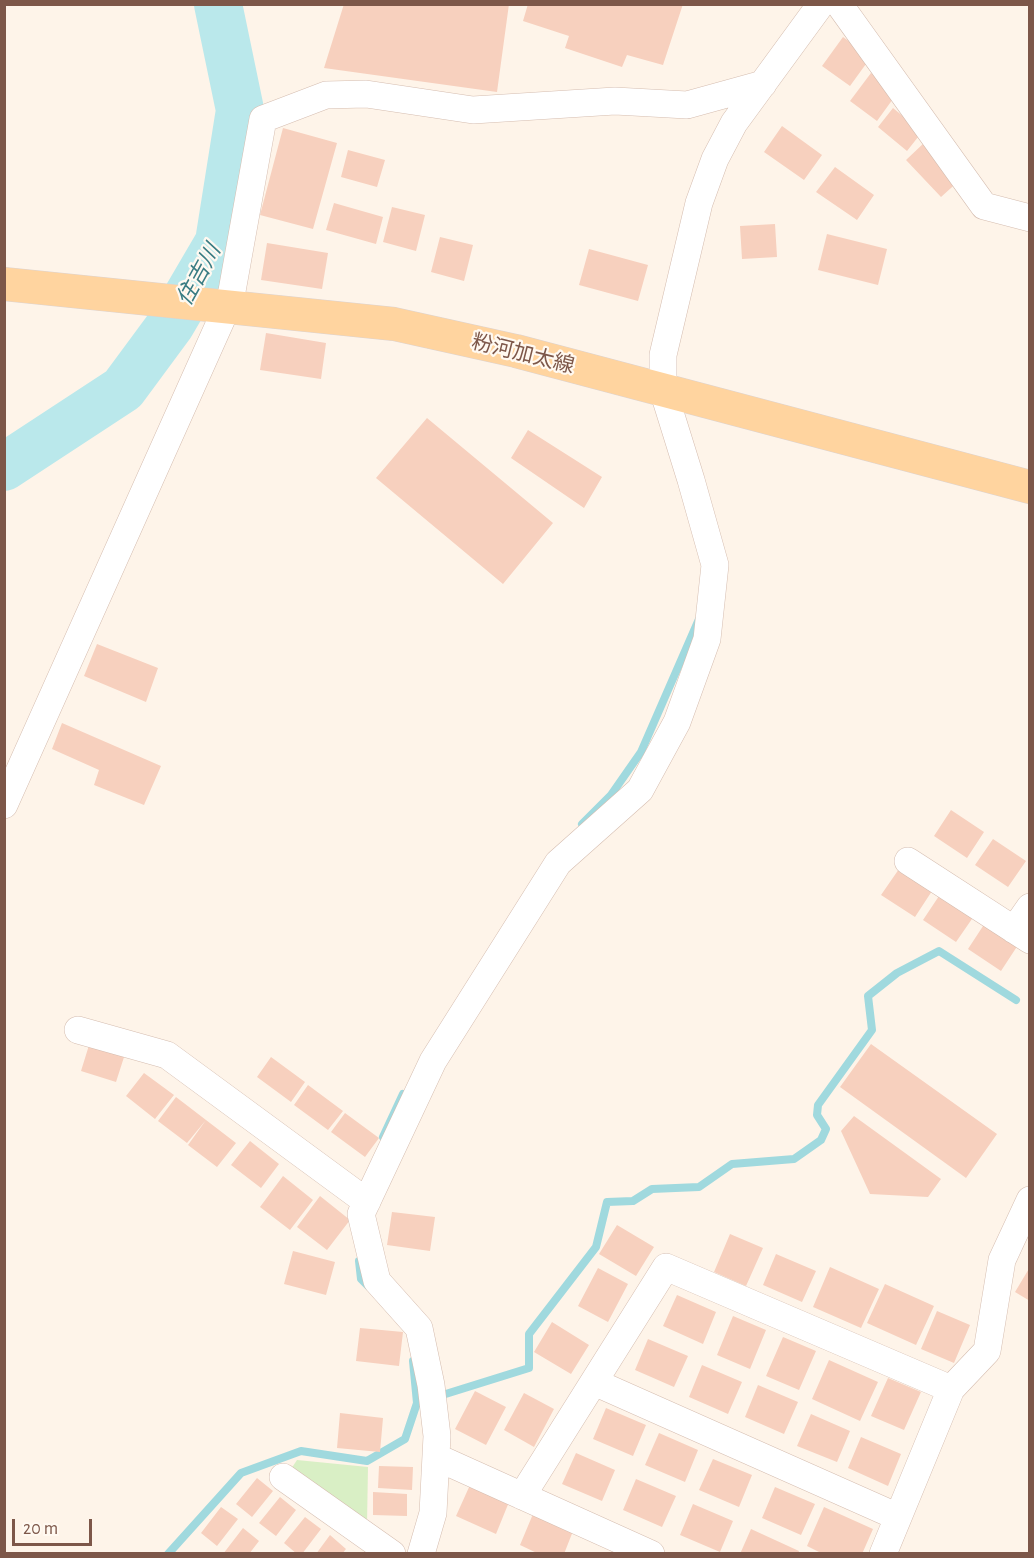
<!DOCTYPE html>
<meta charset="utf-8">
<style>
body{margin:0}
#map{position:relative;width:1034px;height:1558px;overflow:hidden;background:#fef4e9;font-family:"Alegreya Sans",sans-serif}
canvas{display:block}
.frame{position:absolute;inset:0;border:6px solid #7d5749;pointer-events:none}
.scale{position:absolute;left:12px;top:1519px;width:80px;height:27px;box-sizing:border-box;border:3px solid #7d5749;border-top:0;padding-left:8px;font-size:18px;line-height:21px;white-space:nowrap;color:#7d5749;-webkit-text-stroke:4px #fff9f1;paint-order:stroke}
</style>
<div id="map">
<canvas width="1034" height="1558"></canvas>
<div class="frame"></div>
<div class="scale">20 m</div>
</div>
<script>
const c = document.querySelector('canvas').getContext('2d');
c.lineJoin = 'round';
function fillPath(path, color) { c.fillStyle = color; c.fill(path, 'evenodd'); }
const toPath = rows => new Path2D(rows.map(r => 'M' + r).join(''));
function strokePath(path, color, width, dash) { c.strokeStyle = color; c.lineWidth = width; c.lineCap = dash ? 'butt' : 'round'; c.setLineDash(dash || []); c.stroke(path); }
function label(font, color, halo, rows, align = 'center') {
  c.font = font + ' "Alegreya Sans","Noto Sans JP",sans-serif'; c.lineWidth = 4.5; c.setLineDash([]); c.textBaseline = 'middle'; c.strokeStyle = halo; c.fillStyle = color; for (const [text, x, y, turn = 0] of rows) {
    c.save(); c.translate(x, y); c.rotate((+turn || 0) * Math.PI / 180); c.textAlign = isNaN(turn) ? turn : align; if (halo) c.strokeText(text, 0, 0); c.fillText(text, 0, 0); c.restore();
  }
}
const green = toPath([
 [297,1460,368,1467,367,1524,291,1469]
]);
const stream = toPath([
 [582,824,611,795,641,752,699,619],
 [383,1137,403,1094],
 [359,1261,361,1279,369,1287],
 [436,1397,529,1368,529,1334,596,1247,607,1202,633,1201,652,1189,699,1187,732,1164,794,1159,821,1140,826,1129,817,1115,818,1105,872,1030,868,996,897,973,939,951,1016,1000],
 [168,1554,241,1473,301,1451,367,1461,405,1439,417,1403,413,1361]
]);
const river = toPath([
 [4,467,123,389,171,324,219,242,240,110,218,4]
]);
const building = toPath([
 [344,4,509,4,497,92,324,68],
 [528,4,683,4,663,65,627,55,622,67,565,48,569,36,523,21],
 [843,37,871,57,850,86,822,66],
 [871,73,898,92,877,121,850,101],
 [893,108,922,132,907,151,878,127],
 [782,126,822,155,804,180,764,152],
 [283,128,337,143,313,229,260,215],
 [925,142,961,179,941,197,906,160],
 [348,150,385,160,377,187,341,177],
 [835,167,874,195,857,220,816,192],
 [334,203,383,217,376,244,326,230],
 [392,207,425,215,416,251,383,242],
 [775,224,777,257,742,259,740,226],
 [827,234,887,249,878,285,818,270],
 [440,237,473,245,464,281,431,272],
 [267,243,328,253,322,289,261,280],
 [589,249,648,265,638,301,579,285],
 [266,333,326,343,321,379,260,370],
 [427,418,553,523,503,584,376,478],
 [528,430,602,477,584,508,511,458],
 [97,644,158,668,146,702,84,676],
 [62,723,161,766,144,805,94,785,99,770,52,749],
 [951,810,984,832,967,858,934,836],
 [993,839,1026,861,1008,887,975,865],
 [899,869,932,891,915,917,881,895],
 [941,893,974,916,956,942,923,920],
 [985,923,1018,945,1001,971,968,949],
 [90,1042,125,1054,116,1082,81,1071],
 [871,1044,997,1134,966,1178,840,1087],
 [271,1057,305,1082,291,1102,257,1077],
 [144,1073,174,1095,155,1119,126,1096],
 [308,1085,343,1111,328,1130,294,1105],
 [176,1097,206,1120,187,1143,158,1121],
 [345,1113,379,1138,365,1157,331,1132],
 [854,1116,941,1179,928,1197,870,1194,841,1131],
 [206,1120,236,1143,217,1167,188,1145],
 [250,1141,279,1164,261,1188,231,1165],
 [283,1176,313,1200,290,1230,260,1207],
 [320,1196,350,1220,327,1250,297,1227],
 [392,1212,435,1217,430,1251,387,1245],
 [617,1225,654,1247,636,1276,599,1254],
 [730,1234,763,1248,746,1286,714,1272],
 [293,1251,335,1262,326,1295,284,1284],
 [776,1254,816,1271,802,1302,763,1285],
 [830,1267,879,1289,861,1328,813,1307],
 [1030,1267,1030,1301,1015,1292],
 [598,1268,628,1284,608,1322,578,1306],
 [885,1284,934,1306,916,1345,867,1323],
 [677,1295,716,1312,703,1344,663,1326],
 [937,1311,970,1325,954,1363,921,1349],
 [733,1316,766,1330,750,1369,717,1355],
 [552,1322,589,1345,571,1374,534,1352],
 [360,1328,403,1332,399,1366,356,1361],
 [783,1337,816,1351,799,1390,766,1376],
 [648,1339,688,1356,674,1387,635,1370],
 [829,1360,878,1382,860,1421,812,1399],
 [702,1365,742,1382,728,1414,689,1397],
 [888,1378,921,1392,904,1430,871,1416],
 [758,1385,798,1402,784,1434,745,1417],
 [475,1391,506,1407,486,1445,455,1429],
 [524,1393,554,1409,534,1447,504,1430],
 [606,1408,646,1425,633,1456,593,1439],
 [340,1413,383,1418,380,1452,337,1448],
 [811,1414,850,1431,837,1462,797,1446],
 [659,1433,698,1450,685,1482,645,1465],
 [861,1437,901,1454,888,1486,848,1468],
 [576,1453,615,1470,602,1501,562,1484],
 [713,1459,752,1475,739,1507,699,1490],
 [379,1466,413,1467,412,1490,378,1488],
 [257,1478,273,1491,252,1517,236,1504],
 [636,1479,676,1496,662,1527,623,1510],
 [470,1485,509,1502,496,1534,456,1516],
 [775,1487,815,1504,801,1535,762,1518],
 [373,1492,407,1494,407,1516,373,1515],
 [280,1497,296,1510,276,1536,259,1523],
 [693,1504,733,1521,720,1552,680,1535],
 [221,1507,238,1519,217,1546,201,1533],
 [824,1507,873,1529,862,1554,823,1554,807,1546],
 [533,1514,573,1531,564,1554,539,1554,520,1545],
 [305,1517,321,1529,302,1554,297,1554,284,1543],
 [243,1528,259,1541,249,1554,223,1554],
 [751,1529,799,1551,798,1554,740,1554],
 [330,1535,346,1549,342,1554,316,1554]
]);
const minor = toPath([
 [839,4,984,206,1030,218],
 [4,805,227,307,232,291,263,119,326,95,366,94,473,110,615,101,687,105,763,84],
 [908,861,1030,940],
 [1014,930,1030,907],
 [78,1030,167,1055,367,1202],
 [594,1382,898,1517],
 [436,1457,651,1554],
 [283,1477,392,1554],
 [522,1496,666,1267,951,1389],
 [421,1554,433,1513,437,1436,431,1385,419,1328,377,1281,361,1214,433,1061,558,863,640,790,677,722,707,639,715,565,691,480,663,390,663,355,699,203,715,159,734,123,821,4],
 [883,1554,951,1389,987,1351,1002,1260,1030,1200]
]);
const major = toPath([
 [4,284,394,324,516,351,1030,487]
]);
const streetNames = [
 ["粉河加太線",523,354,14]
];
const waterNames = [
 ["住吉川",199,275,-61]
];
fillPath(green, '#d9efc5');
strokePath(stream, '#a0d9de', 8);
strokePath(river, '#bae8eb', 48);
fillPath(building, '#f7d0be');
strokePath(minor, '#d5bdb0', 28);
strokePath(major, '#ddd3d0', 34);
strokePath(minor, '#fff', 27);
strokePath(major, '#ffd49f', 33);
label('21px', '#7d5749', '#fff9f1', streetNames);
label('italic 22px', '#3a7c83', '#fff9f1', waterNames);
</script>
